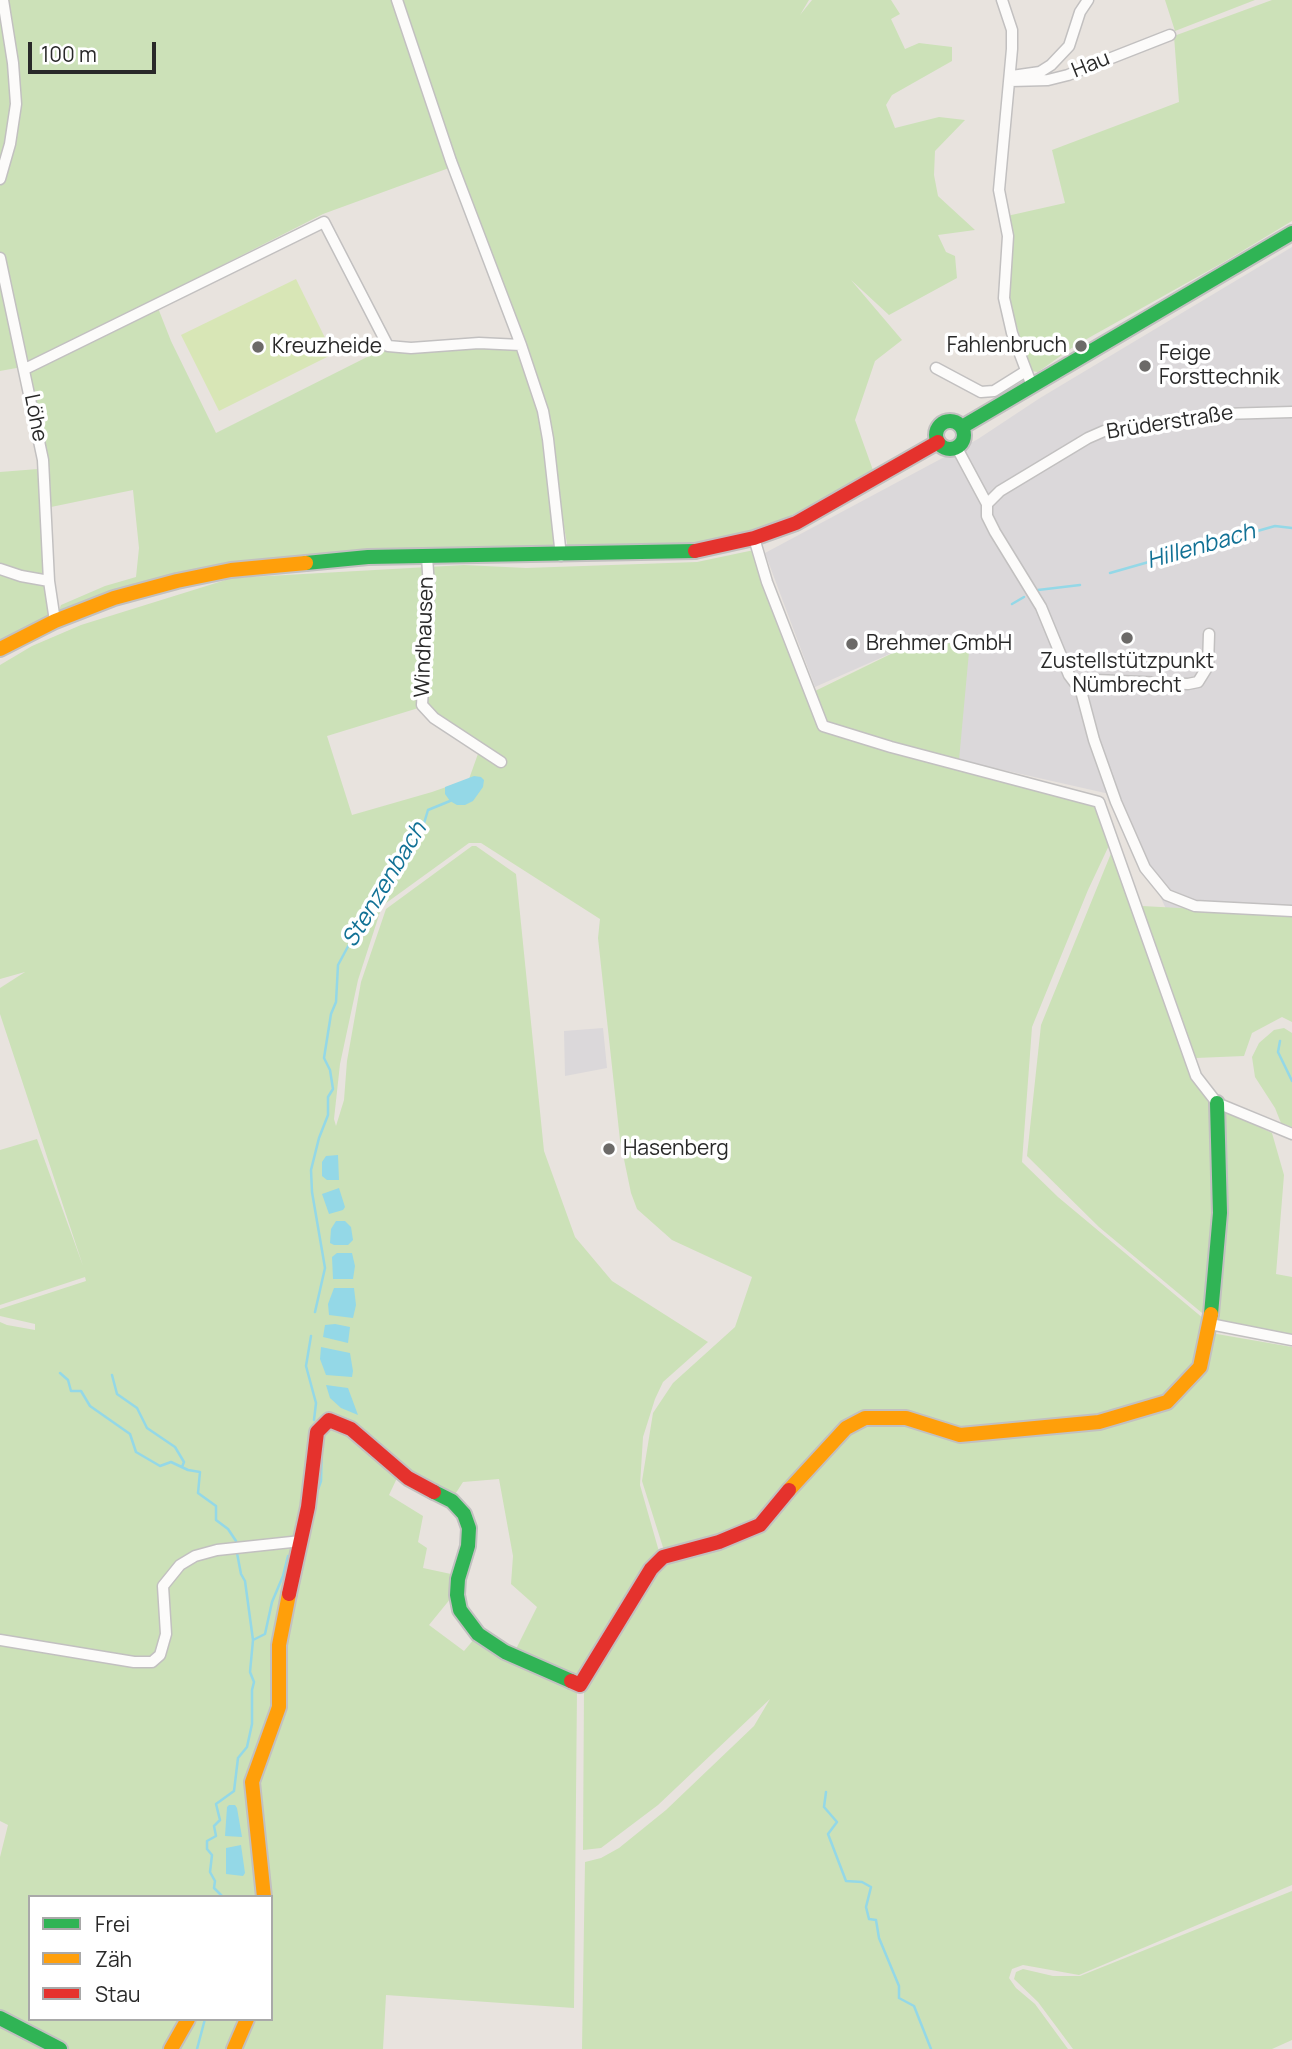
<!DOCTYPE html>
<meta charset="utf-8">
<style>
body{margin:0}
#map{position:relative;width:1292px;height:2049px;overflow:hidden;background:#e8e3de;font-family:Manrope,sans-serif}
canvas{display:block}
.legend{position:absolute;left:28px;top:1895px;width:245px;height:126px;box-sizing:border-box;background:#fff;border:2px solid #a9a9a9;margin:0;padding:9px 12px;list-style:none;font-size:21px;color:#292929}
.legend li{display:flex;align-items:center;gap:14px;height:35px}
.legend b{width:35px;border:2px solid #a9a9a9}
.scale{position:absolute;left:28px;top:42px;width:128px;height:32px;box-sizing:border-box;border:4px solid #292929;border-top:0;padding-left:9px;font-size:21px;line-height:24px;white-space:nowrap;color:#292929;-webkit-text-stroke:5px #fff;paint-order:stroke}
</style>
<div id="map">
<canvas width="1292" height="2049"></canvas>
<ul class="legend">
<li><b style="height:9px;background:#30b455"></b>Frei</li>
<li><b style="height:9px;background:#ff9f0a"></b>Zäh</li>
<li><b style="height:9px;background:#e5322d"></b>Stau</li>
</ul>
<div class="scale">100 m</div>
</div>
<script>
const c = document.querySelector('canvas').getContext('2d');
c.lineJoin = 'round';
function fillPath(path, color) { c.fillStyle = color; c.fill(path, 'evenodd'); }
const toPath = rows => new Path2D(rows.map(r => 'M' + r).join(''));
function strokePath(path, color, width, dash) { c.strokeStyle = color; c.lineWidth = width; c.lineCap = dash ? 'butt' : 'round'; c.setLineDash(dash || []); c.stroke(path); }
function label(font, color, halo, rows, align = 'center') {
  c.font = font + ' Manrope,sans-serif'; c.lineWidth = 7; c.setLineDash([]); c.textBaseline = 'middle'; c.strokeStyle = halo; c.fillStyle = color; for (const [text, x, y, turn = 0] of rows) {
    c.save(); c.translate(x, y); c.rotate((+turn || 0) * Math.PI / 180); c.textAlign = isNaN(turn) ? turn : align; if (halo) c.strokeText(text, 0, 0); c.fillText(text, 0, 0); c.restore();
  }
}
const industrial = toPath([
 [1292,247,1292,914,1166,909,1114,795,959,760,903,648,815,687,765,553,978,439,1040,398],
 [603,1028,607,1068,565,1076,564,1031]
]);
const green = toPath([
 [8,0,394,0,449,168,323,214,22,367,0,371,0,180,14,142,21,103,18,58],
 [398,0,809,0,800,15,812,0,891,0,900,14,891,19,905,49,919,43,952,47,952,61,892,95,886,105,895,128,939,117,965,120,935,151,934,175,938,196,975,230,938,235,946,252,955,256,957,278,889,315,851,280,902,340,875,361,855,420,874,473,780,521,746,534,685,546,568,549,543,411],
 [1165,0,1255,0,1175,31],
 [1272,0,1292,0,1292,221,1224,262,1076,345,1038,372,1031,371,1008,299,1013,236,1007,216,1065,203,1052,150,1179,102,1174,36],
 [0,10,11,68,12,104,10,130,0,167],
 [158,308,171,341,216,433,383,349,414,353,482,348,518,350,540,414,556,551,230,566,56,618,61,605,105,586,136,577,139,548,133,490,51,507,39,411,27,373],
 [38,469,44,576,0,564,0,472],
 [754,550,813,692,903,648,970,641,959,760,1099,802,1112,839,1088,890,1032,1027,1022,1162,1058,1197,1210,1324,1211,1333,1292,1347,1292,1885,1079,1975,1023,1965,1012,1969,1009,1978,1016,1988,1035,2004,1068,2049,582,2049,585,1862,601,1858,619,1848,666,1810,754,1726,770,1699,658,1805,601,1848,583,1850,584,1689,653,1574,667,1560,642,1481,653,1413,673,1383,735,1327,752,1277,672,1240,637,1209,631,1193,620,1140,598,938,600,919,481,843,469,843,382,906,358,980,340,1064,334,1119,336,1126,344,1100,347,1061,361,982,386,909,472,846,476,846,516,874,544,1151,575,1237,612,1281,708,1342,663,1382,655,1399,643,1437,640,1485,660,1555,578,1682,514,1653,537,1607,511,1584,513,1556,499,1479,463,1482,452,1499,398,1476,389,1495,423,1516,418,1542,427,1548,423,1568,451,1574,449,1582,451,1598,429,1625,464,1651,475,1638,494,1653,577,1690,574,2008,386,1995,383,2049,0,2049,0,1857,8,1825,0,1821,0,1643,106,1658,82,1648,0,1637,0,1322,7,1325,35,1330,35,1324,0,1316,0,1309,86,1281,85,1277,0,1305,0,1150,37,1139,83,1266,0,1014,0,988,25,972,0,979,0,665,32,646,81,625,232,578,464,565,526,568,697,562],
 [425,706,479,751,469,779,432,792,352,815,327,736],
 [30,1897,271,1897,271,2019,30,2019],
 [0,573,44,585,50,618,0,646],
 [1112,851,1195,1079,1215,1105,1217,1214,1208,1318,1099,1227,1027,1156,1041,1025],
 [1142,906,1292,914,1292,1022,1282,1017,1252,1033,1244,1056,1196,1058],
 [1284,1028,1292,1033,1292,1127,1281,1123,1275,1108,1255,1077,1252,1057,1259,1043,1274,1030],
 [1221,1109,1272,1133,1284,1175,1276,1274,1292,1277,1292,1338,1214,1321],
 [1292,1891,1292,2040,1272,2049,1073,2049,1038,2002,1014,1979,1016,1972,1023,1969,1053,1976,1080,1976]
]);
const pitch = toPath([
 [296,279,333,354,219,411,181,335]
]);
const water = toPath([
 [474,776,481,777,484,780,483,787,473,801,465,805,457,805,450,801,445,794,445,787],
 [338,1155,339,1180,327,1180,322,1176,322,1162,326,1156],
 [339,1188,345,1207,343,1210,329,1214,322,1194],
 [336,1221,345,1221,351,1227,353,1240,348,1245,334,1245,330,1243,331,1229],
 [337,1253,352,1253,355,1266,353,1279,333,1279,332,1257],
 [334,1288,354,1288,356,1305,353,1318,329,1315,328,1304],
 [335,1324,350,1327,348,1343,323,1337,325,1325],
 [321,1347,350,1353,353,1371,352,1377,326,1375,320,1359],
 [326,1385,348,1388,358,1415,341,1408,330,1398],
 [229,1805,235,1805,237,1808,242,1837,225,1836,227,1807],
 [241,1845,245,1873,243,1876,226,1874,226,1848]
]);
const stream = toPath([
 [1110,573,1275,526,1292,528],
 [1038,590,1080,585],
 [1012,604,1024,597],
 [1280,1041,1278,1052,1292,1081],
 [315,1312,325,1268,312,1192,311,1170,319,1138,328,1115,328,1097,333,1089,330,1070,324,1058,331,1014,336,1002,338,965,387,874,400,867,416,835,422,830,428,810,450,801],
 [311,1336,306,1366,316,1403,314,1420],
 [60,1373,68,1380,71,1391,81,1391,90,1406,130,1434,136,1452,160,1466,171,1462,188,1470,200,1472,198,1493,216,1506,216,1520,228,1529,236,1541],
 [112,1375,117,1394,137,1408,147,1428,175,1447,184,1462,182,1467],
 [316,1495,321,1481,322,1444],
 [237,1553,241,1574,245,1581,253,1640],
 [826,1792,824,1807,837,1822,828,1834,846,1881,862,1882,871,1887,866,1907,869,1919,876,1920,879,1938,899,1986,899,1998,914,2006,931,2049],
 [223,1897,214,1888,215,1881,210,1872,212,1855,207,1849,207,1841,216,1836,214,1826,220,1820,216,1804,234,1791,238,1758,247,1747,252,1724,252,1690,254,1682,250,1672,253,1640,265,1634,272,1602,283,1576,288,1556],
 [197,2049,205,2019]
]);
const street = toPath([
 [397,0,451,161,521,345],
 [1002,0,1012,30,1012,49,999,190,1008,236,1004,298,1012,333,1032,386],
 [1012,76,1040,72,1051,65,1069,46,1080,12,1088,0],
 [1010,81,1048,80,1068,75,1170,35],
 [0,179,10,144,16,104,13,63,3,0],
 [0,258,43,460,49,581,55,621],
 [936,368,981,392,994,391,1026,371],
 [25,369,324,222,388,346,411,348,479,343,521,345,543,411,548,439,561,556],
 [957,448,987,504],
 [754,538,767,582,823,726,891,747,1099,802,1196,1076,1217,1103,1292,1134],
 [427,556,429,588,422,705,434,718,501,762],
 [0,569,21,576,49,581],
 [1209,634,1208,666,1198,682,1188,684,1096,680,1081,691,1069,675,1041,607,995,532,987,516,987,504,1000,491,1088,438,1104,431,1222,414,1292,412],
 [1081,691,1094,740,1116,802,1145,868,1167,895,1195,906,1292,911],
 [1210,1324,1292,1340],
 [0,1640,134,1662,152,1662,160,1655,166,1634,163,1586,180,1565,195,1556,217,1550,301,1541]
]);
const fast = toPath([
 '936 435a14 14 0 1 1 28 0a14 14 0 1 1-28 0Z',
 [962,427,1292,233],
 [306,563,368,557,695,551],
 [1211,1314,1220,1213,1217,1103],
 [434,1492,452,1501,464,1514,469,1528,468,1546,458,1579,457,1595,460,1610,478,1634,505,1652,571,1681],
 [0,2018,60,2049]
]);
const slow = toPath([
 [0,649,55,621,114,598,177,581,231,570,306,563],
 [789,1490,846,1428,865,1418,906,1418,960,1435,1099,1422,1167,1402,1200,1367,1211,1314],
 [264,1897,252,1782,279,1707,279,1645,289,1594],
 [171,2049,188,2019],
 [234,2049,247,2019]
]);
const jam = toPath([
 [695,551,754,538,796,523,938,442],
 [289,1594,308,1507,317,1432,329,1420,351,1429,408,1478,434,1492],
 [571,1681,580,1685,651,1569,663,1557,719,1542,760,1525,789,1490]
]);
const markers = [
 [1081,346,7,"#6c6a68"],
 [258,347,7,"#6c6a68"],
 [1145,366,7,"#6c6a68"],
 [1127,638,7,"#6c6a68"],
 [852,644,7,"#6c6a68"],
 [609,1149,7,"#6c6a68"]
];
const streetNames = [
 ["Hau",1091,65,-22],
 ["Löhe",35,418,79],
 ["Brüderstraße",1170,423,-9],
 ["Windhausen",425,637,-88]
];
const poiNames = [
 ["Fahlenbruch",1067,346,"right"],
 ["Kreuzheide",272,347],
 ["Feige",1159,354],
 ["Forsttechnik",1159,378],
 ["Brehmer GmbH",866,644],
 ["Zustellstützpunkt",1127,662,"center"],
 ["Nümbrecht",1127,686,"center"],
 ["Hasenberg",623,1149]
];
const waterNames = [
 ["Hillenbach",1201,547,-16],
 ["Stenzenbach",385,885,-59]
];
fillPath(industrial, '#dbd8da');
fillPath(green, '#cce1b8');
fillPath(pitch, '#d8e6b6');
fillPath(water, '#94d8e7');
strokePath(stream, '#94d8e7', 2.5);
strokePath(street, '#c2c0c0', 13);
strokePath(fast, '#c2c0c0', 18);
strokePath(slow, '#c2c0c0', 18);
strokePath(jam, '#c2c0c0', 18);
strokePath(street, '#fcfbfa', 10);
strokePath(fast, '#30b455', 14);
strokePath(slow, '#ff9f0a', 14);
strokePath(jam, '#e5322d', 14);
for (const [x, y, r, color] of markers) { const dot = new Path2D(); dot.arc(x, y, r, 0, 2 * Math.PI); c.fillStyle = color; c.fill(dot); strokePath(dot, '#fff', 2.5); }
label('21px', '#292929', '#fff', streetNames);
label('21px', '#292929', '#fff', poiNames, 'left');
label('italic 23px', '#117195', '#fff', waterNames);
</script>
